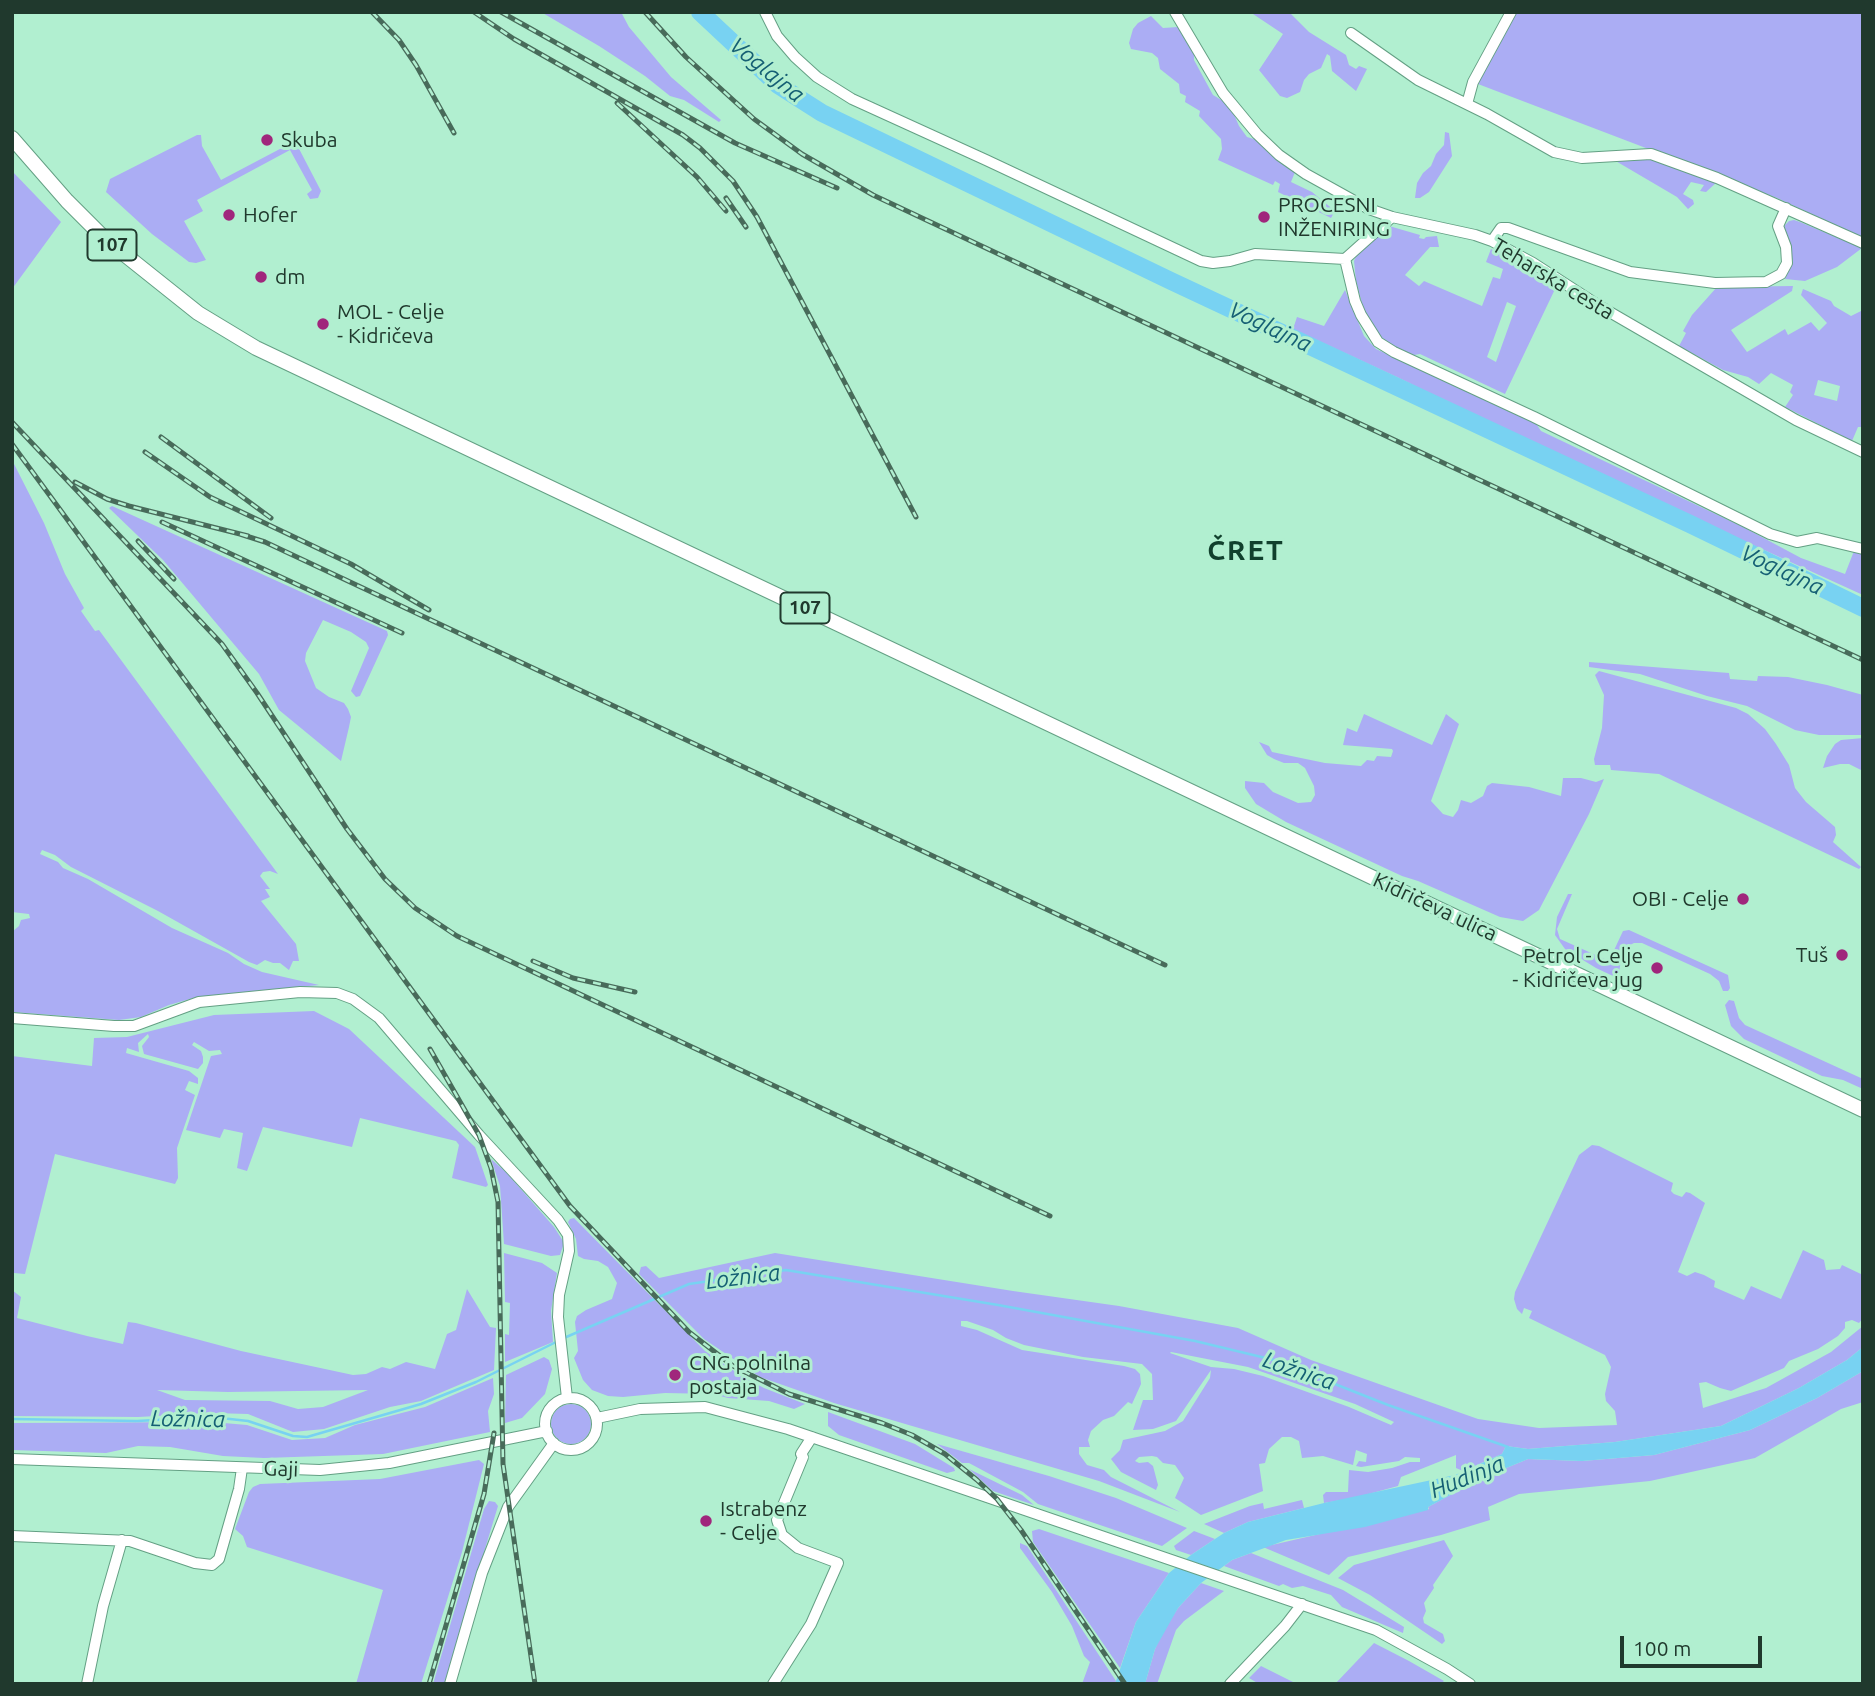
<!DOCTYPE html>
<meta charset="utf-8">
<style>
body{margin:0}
#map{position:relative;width:1875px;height:1696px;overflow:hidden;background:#b1efd0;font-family:Ubuntu,sans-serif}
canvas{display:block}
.frame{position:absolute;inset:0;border:14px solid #20392d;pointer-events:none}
.scale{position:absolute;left:1620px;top:1636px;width:142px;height:32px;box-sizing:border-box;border:4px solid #20392d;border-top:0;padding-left:9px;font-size:21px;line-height:24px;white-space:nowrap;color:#20392d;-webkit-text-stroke:5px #b1efd0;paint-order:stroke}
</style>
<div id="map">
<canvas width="1875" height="1696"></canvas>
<div class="frame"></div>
<div class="scale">100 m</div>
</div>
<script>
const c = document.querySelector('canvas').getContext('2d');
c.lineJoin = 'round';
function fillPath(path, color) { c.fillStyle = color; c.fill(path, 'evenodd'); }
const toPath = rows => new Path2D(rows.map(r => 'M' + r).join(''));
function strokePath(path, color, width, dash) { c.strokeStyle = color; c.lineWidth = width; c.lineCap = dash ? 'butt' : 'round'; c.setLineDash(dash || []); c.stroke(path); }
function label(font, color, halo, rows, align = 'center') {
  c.font = font + ' Ubuntu,sans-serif'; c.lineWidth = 6; c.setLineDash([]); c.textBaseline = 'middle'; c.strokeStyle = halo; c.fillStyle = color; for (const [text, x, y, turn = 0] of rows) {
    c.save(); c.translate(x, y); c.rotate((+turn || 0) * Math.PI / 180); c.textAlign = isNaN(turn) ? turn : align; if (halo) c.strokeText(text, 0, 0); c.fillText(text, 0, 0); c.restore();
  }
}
const green = toPath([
 [541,12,621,12,629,27,671,77,721,120,719,122,684,100,670,96,645,76,599,46],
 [1250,12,1289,12,1309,32,1346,55,1349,65,1356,69,1359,66,1367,69,1356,91,1332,71,1330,56,1327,54,1321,68,1309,74,1304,80,1300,92,1287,98,1280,96,1259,70,1283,34],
 [1516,12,1863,12,1863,238,1777,198,1478,84],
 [1151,16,1163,28,1178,27,1194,54,1194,60,1213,95,1223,101,1233,112,1239,126,1247,137,1257,140,1295,172,1291,182,1312,192,1335,211,1331,218,1278,192,1280,184,1275,181,1273,185,1218,160,1222,149,1221,139,1199,116,1200,111,1185,102,1186,96,1180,93,1179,84,1160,69,1158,58,1152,53,1131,49,1129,43,1133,29,1138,23],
 [1445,132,1449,133,1452,156,1429,192,1420,198,1415,198,1417,183,1423,173,1431,166,1436,154,1444,145],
 [197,135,201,135,202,146,221,180,295,141,321,191,318,198,310,199,307,194,312,190,290,150,197,200,203,211,184,221,206,260,196,263,189,262,152,234,106,192,110,179],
 [1650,158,1717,182,1706,192,1700,191,1704,185,1691,182,1683,194,1693,200,1694,204,1688,209,1677,197,1614,160],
 [12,171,61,222,12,289],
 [1794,220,1800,222,1862,248,1837,267,1805,281,1785,279,1793,262,1783,227,1789,221],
 [1389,226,1420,235,1419,238,1424,239,1426,237,1437,236,1439,247,1430,247,1405,275,1419,286,1424,281,1482,306,1493,277,1500,279,1503,269,1486,262,1491,249,1556,287,1505,394,1420,354,1414,355,1396,347,1381,337,1364,311,1356,281,1354,261,1358,252],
 [1507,302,1516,306,1496,362,1487,357],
 [1793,286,1792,291,1731,330,1747,352,1785,329,1788,335,1811,322,1819,331,1827,323,1801,295,1803,289,1831,301,1834,306,1851,316,1863,310,1863,427,1858,427,1852,441,1785,407,1793,395,1790,392,1793,385,1771,373,1759,384,1748,377,1723,370,1679,346,1686,333,1683,331,1692,315,1717,287],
 [1818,380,1840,386,1837,401,1814,395],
 [1345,290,1364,336,1376,349,1535,422,1541,431,1745,528,1801,558,1845,574,1854,551,1863,553,1863,595,1562,458,1399,378,1293,329,1297,317,1324,326],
 [12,460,44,523,65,574,84,608,81,611,95,631,99,630,278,874,270,871,263,872,260,876,270,889,265,889,270,897,261,901,296,944,299,961,293,961,289,970,280,963,273,963,265,960,257,965,249,962,158,911,71,867,55,855,42,850,40,854,58,862,63,868,88,879,172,928,228,953,244,964,262,972,319,985,197,997,169,1005,141,1017,119,1020,12,1012,12,932,19,926,21,920,30,918,29,914,12,912],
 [112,506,387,631,388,635,360,696,356,697,351,691,369,648,366,642,351,632,323,620,306,653,305,661,316,688,329,697,344,703,348,709,351,717,349,727,341,761,279,710,259,674,163,560,109,508],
 [1589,662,1729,673,1730,679,1757,681,1758,676,1788,677,1827,685,1863,695,1863,735,1819,735,1795,730,1747,706,1707,696,1640,674,1589,667],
 [1599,671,1736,708,1748,714,1765,729,1776,744,1789,765,1795,788,1806,802,1835,827,1836,835,1833,842,1861,867,1859,869,1659,774,1611,770,1610,765,1595,765,1594,759,1602,728,1604,695,1595,675],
 [1364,714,1432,745,1446,714,1459,724,1431,801,1443,814,1453,817,1458,810,1461,800,1471,803,1483,796,1487,786,1492,783,1529,787,1561,796,1563,778,1581,778,1596,782,1604,779,1589,814,1539,910,1523,921,1500,917,1418,881,1402,876,1286,822,1256,804,1245,788,1245,781,1264,783,1273,792,1298,803,1311,802,1315,795,1314,786,1305,768,1298,763,1284,763,1274,759,1267,755,1259,742,1269,746,1272,752,1325,763,1361,766,1367,760,1374,761,1377,756,1391,757,1393,751,1392,749,1343,745,1347,728,1357,732],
 [1863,738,1863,771,1849,764,1840,764,1823,768,1827,756,1835,744,1841,740],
 [1568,894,1572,894,1557,929,1560,939,1609,961,1623,931,1629,930,1728,975,1730,988,1728,991,1723,991,1719,981,1710,974,1642,943,1634,943,1626,947,1622,955,1619,972,1613,976,1596,968,1565,949,1555,935,1557,917],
 [1729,1000,1734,1001,1739,1018,1745,1025,1863,1079,1863,1089,1843,1080,1822,1076,1744,1039,1731,1026,1725,1005],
 [314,1011,349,1029,475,1147,488,1185,486,1187,452,1178,459,1145,456,1141,360,1118,352,1147,263,1127,247,1171,237,1168,243,1133,224,1129,220,1138,186,1130,211,1056,222,1054,220,1050,209,1051,194,1042,192,1045,201,1051,203,1057,203,1063,198,1069,144,1054,142,1046,149,1037,148,1034,138,1043,139,1052,127,1048,126,1053,189,1071,198,1078,198,1084,189,1081,185,1090,195,1095,177,1148,178,1178,175,1184,55,1154,25,1274,14,1273,12,1282,12,1056,92,1066,94,1038,127,1037,214,1015],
 [1592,1145,1599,1146,1673,1183,1671,1191,1674,1194,1682,1197,1686,1192,1690,1193,1705,1203,1678,1272,1687,1276,1695,1272,1704,1275,1715,1281,1714,1287,1744,1300,1751,1286,1781,1299,1803,1250,1824,1260,1826,1270,1840,1269,1842,1265,1863,1275,1863,1318,1859,1323,1852,1320,1845,1322,1845,1328,1838,1336,1818,1349,1789,1361,1784,1368,1731,1391,1720,1388,1706,1382,1699,1383,1703,1408,1766,1388,1831,1352,1863,1326,1863,1347,1847,1360,1799,1388,1721,1426,1615,1442,1528,1449,1506,1446,1502,1454,1463,1471,1456,1468,1456,1455,1401,1477,1398,1486,1354,1498,1324,1503,1323,1495,1326,1492,1348,1492,1349,1470,1368,1472,1392,1468,1410,1462,1420,1462,1420,1458,1405,1457,1399,1461,1361,1467,1356,1466,1359,1461,1366,1462,1367,1454,1356,1450,1353,1465,1323,1456,1302,1458,1299,1441,1291,1437,1282,1437,1269,1449,1265,1463,1259,1464,1263,1491,1201,1515,1175,1498,1184,1478,1175,1465,1163,1463,1157,1457,1152,1456,1139,1457,1135,1461,1139,1463,1148,1462,1153,1466,1158,1485,1156,1490,1121,1472,1111,1459,1120,1450,1123,1440,1165,1431,1183,1421,1210,1378,1211,1370,1176,1421,1153,1429,1133,1430,1143,1400,1153,1400,1152,1374,1142,1364,1083,1357,1024,1345,1006,1338,993,1330,967,1321,961,1321,961,1326,977,1330,1022,1350,1124,1366,1135,1369,1140,1374,1141,1384,1132,1404,1128,1402,1114,1416,1103,1420,1091,1431,1088,1440,1090,1447,1079,1447,1079,1454,1087,1465,1104,1470,1111,1477,1180,1512,1099,1481,834,1403,760,1377,704,1339,639,1274,641,1267,646,1266,659,1278,775,1253,1013,1291,1119,1306,1238,1328,1311,1360,1478,1419,1539,1428,1617,1425,1615,1411,1606,1401,1605,1394,1611,1367,1605,1355,1529,1318,1532,1311,1524,1308,1522,1314,1517,1309,1514,1299,1515,1292,1579,1155],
 [1171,1352,1248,1367,1355,1404,1394,1422,1391,1425,1349,1407,1263,1376,1234,1369,1211,1367,1170,1353],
 [491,1159,506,1172,554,1227,563,1241,563,1246,560,1255,551,1256,504,1244,500,1186],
 [574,1218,705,1351,743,1377,764,1388,805,1404,794,1409,769,1401,728,1398,713,1394,665,1393,623,1397,608,1396,592,1390,583,1380,574,1358,578,1351,575,1322,577,1316,586,1310,612,1299,617,1283,608,1267,598,1261,584,1259,578,1256,576,1239,568,1222,570,1219],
 [504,1253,542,1263,557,1273,551,1311,553,1342,505,1362,505,1334,509,1335,510,1303,505,1302],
 [467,1289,490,1327,496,1328,494,1370,421,1401,390,1407,324,1429,293,1432,248,1414,213,1413,138,1417,12,1416,12,1290,21,1297,17,1318,87,1336,123,1344,128,1322,136,1323,241,1351,353,1375,366,1374,382,1367,390,1369,406,1362,435,1369,447,1334,456,1330],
 [157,1390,228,1392,368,1390,323,1407,298,1409,270,1401,185,1400],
 [544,1357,549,1360,552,1369,545,1394,522,1418,505,1423,506,1375],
 [1863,1371,1863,1402,1841,1409,1755,1458,1650,1481,1519,1494,1488,1507,1490,1520,1441,1535,1348,1557,1329,1575,1263,1547,1429,1509,1428,1507,1482,1478,1528,1459,1582,1461,1654,1455,1750,1430,1817,1398],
 [493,1378,494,1394,488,1411,490,1432,383,1454,264,1458,223,1456,170,1447,138,1446,106,1453,12,1450,12,1423,212,1422,247,1425,292,1440,325,1438,355,1425,425,1407],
 '551 1424a20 20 0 1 1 40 0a20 20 0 1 1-40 0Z',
 [828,1412,915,1444,954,1468,955,1471,947,1473,839,1435,828,1426],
 [937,1444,1049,1476,1116,1498,1187,1528,1162,1546,1038,1504,1023,1492,969,1463,962,1463],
 [479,1460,484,1464,462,1552,421,1684,356,1684,383,1590,247,1547,243,1536,235,1529,249,1492,253,1487,260,1484,380,1479],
 [969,1469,1022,1495,1034,1505,993,1491],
 [1302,1500,1304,1508,1248,1522,1224,1533,1204,1524,1250,1506,1263,1503,1264,1509],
 [489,1501,495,1502,498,1506,444,1684,433,1684,484,1509],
 [1039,1529,1169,1573,1136,1622,1120,1668,1033,1542,1032,1531],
 [1194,1531,1215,1539,1191,1555,1176,1550,1174,1546],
 [1444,1540,1453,1556,1433,1585,1434,1588,1424,1603,1426,1611,1423,1618,1424,1623,1443,1634,1445,1641,1442,1644,1370,1595,1338,1578,1354,1565],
 [1020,1543,1027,1546,1116,1681,1115,1684,1082,1684,1090,1662,1084,1656,1072,1626,1052,1592,1020,1548],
 [1251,1553,1343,1590,1404,1627,1403,1633,1342,1607,1331,1595,1303,1586,1292,1588,1283,1584,1279,1586,1224,1566,1232,1560],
 [1201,1583,1224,1591,1184,1621,1176,1630,1157,1684,1145,1684,1155,1649,1163,1631,1178,1608],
 [1374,1643,1409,1661,1444,1681,1440,1684,1335,1684],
 [1261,1666,1297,1684,1259,1684,1249,1678]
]);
const water = toPath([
 [1863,1347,1863,1371,1817,1398,1750,1430,1654,1455,1582,1461,1528,1459,1482,1478,1428,1507,1428,1510,1365,1527,1286,1540,1232,1560,1201,1583,1178,1608,1155,1649,1145,1684,1115,1684,1136,1622,1169,1573,1191,1555,1224,1533,1248,1522,1324,1503,1455,1475,1502,1454,1506,1446,1528,1449,1615,1442,1721,1426,1799,1388,1847,1360]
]);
const stream = toPath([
 [564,1338,689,1284,786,1270,998,1305,1195,1341,1274,1360,1388,1405,1508,1447],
 [12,1419,137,1421,212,1417,248,1421,293,1436,307,1437,421,1404,476,1382,558,1341]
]);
const river = toPath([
 [700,12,778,85,822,113,1171,281,1690,524,1863,608]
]);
const minor = toPath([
 [765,12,777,36,795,57,817,77,852,99,986,160,1201,261,1213,263,1230,261,1255,254,1345,259,1355,301,1361,315,1378,342,1394,352,1534,417,1770,534,1797,542,1817,538,1863,549],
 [1175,12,1223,93,1257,134,1279,155,1306,174,1369,209,1392,217,1475,235,1492,241,1533,263,1601,307,1796,420,1863,452],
 [1351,33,1418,80,1487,114,1554,152,1582,158,1651,154,1717,178,1863,243],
 [1467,104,1473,82,1511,12],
 [1492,241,1501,228,1508,228,1630,272,1715,283,1766,282,1781,274,1787,263,1786,247,1778,226,1786,208],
 [1345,259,1392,217],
 [12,1018,114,1026,134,1026,199,1002,300,992,337,993,353,999,379,1018,479,1135,558,1220,568,1235,569,1251,559,1295,558,1317,567,1398],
 '545 1424a26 26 0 1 1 52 0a26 26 0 1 1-52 0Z',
 [597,1418,640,1409,705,1407,788,1429,1376,1630,1447,1669,1470,1684],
 [12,1459,320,1470,389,1463,547,1431],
 [12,1536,130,1541,195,1563,212,1565,219,1559,239,1489,242,1468],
 [87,1684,103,1606,122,1540],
 [450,1684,482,1573,508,1507,554,1443],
 [773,1684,811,1624,838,1563,798,1548,782,1535,777,1520,803,1457,801,1454,812,1437],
 [1230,1684,1285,1626,1302,1604]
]);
const major = toPath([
 [12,138,67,201,104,238,198,313,256,348,1863,1110]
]);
const rail = toPath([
 [372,12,399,40,416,65,454,133],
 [474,12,514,39,683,135,700,148,733,181,757,217,916,517],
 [501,12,735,143,837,188],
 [645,12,686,57,754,119,802,154,873,195,1863,660],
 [617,103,697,177,726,211],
 [726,198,746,227],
 [12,422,222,644,257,693,347,829,385,879,415,908,457,936,1050,1216],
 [161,437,271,518],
 [12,444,570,1206,689,1332,733,1366,789,1394,882,1423,912,1435,945,1454,977,1480,997,1499,1021,1530,1125,1684],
 [145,452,210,497,351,564,429,610],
 [75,482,107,499,129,506,248,536],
 [162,522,402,633],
 [240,534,265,542,1165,965],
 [138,541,174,579],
 [533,961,573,978,635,992],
 [430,1049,479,1135,491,1168,498,1202,503,1464,535,1684],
 [429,1684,484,1494,494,1433]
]);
const markers = [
 [267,140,7,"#a0267c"],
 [229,215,7,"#a0267c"],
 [1264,217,7,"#a0267c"],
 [261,277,7,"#a0267c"],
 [323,324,7,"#a0267c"],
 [1743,899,7,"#a0267c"],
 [1842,955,7,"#a0267c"],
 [1657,968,7,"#a0267c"],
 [675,1375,7,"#a0267c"],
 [706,1521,7,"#a0267c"]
];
const shields = [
 [112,245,49],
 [805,608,49]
];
const shieldNames = [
 ["107",112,245],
 ["107",805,608]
];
const poiNames = [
 ["Skuba",281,140],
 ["PROCESNI",1278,205],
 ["INŽENIRING",1278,229],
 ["Hofer",243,215],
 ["dm",275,277],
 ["MOL - Celje",337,312],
 ["- Kidričeva",337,336],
 ["OBI - Celje",1729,899,"right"],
 ["Tuš",1828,955,"right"],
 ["Petrol - Celje",1643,956,"right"],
 ["- Kidričeva jug",1643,980,"right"],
 ["CNG polnilna",689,1363],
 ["postaja",689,1387],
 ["Istrabenz",720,1509],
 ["- Celje",720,1533]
];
const streetNames = [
 ["Teharska cesta",1553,279,31],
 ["Kidričeva ulica",1435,907,25],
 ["Gaji",281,1469,2]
];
const waterNames = [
 ["Voglajna",767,70,39],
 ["Voglajna",1270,327,25],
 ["Voglajna",1782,570,25],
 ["Ložnica",743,1277,-7],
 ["Ložnica",1299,1371,19],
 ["Ložnica",188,1419,1],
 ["Hudinja",1467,1477,-22]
];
const districtNames = [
 ["ČRET",1246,551]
];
fillPath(green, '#abadf4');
fillPath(water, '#78d2f2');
strokePath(stream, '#78d2f2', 2.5);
strokePath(river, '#78d2f2', 18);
strokePath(minor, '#64a084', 12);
strokePath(major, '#64a084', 16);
strokePath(minor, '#fff', 10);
strokePath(major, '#fff', 14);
strokePath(rail, '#486b5a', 5);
strokePath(rail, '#b1efd0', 2.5, [8]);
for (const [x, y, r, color] of markers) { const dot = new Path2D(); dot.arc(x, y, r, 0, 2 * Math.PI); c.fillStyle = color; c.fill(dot); strokePath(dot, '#b1efd0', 2.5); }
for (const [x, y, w] of shields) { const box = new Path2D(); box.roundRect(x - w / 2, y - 15.5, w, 31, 5); c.fillStyle = '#b1efd0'; c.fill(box); strokePath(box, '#20392d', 2); }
label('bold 19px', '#20392d', null, shieldNames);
label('21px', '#20392d', '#b1efd0', poiNames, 'left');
label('21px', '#20392d', '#b1efd0', streetNames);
label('italic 23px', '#155f74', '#b1efd0', waterNames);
c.letterSpacing = '2px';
label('bold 28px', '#11402d', '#b1efd0', districtNames);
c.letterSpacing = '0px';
</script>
